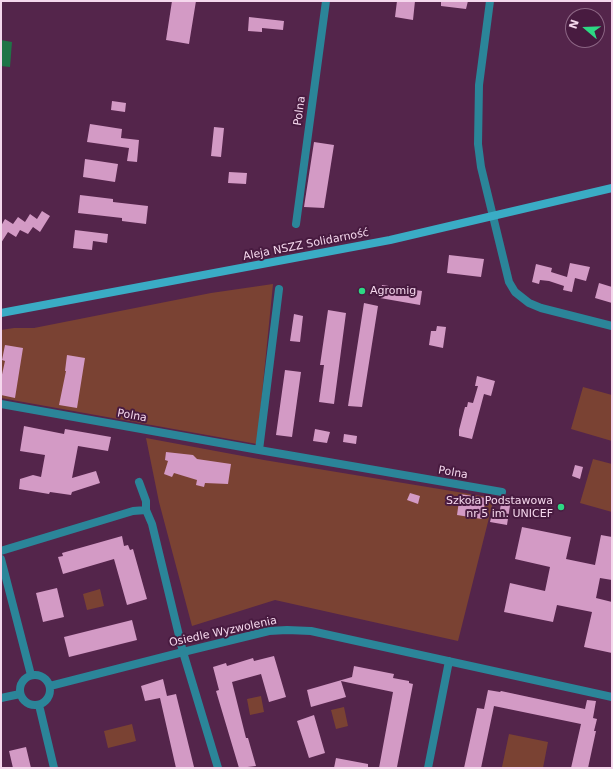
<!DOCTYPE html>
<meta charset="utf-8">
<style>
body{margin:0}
#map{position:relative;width:613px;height:769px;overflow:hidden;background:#54254b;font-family:"DejaVu Sans",sans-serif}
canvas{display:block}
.frame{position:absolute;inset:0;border:2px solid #f5d8ed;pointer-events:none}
.north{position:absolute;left:565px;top:8px;width:40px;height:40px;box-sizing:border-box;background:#481b40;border:1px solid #8d6785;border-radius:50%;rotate:289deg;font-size:11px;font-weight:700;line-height:16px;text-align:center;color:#f5d8ed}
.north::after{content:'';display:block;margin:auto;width:14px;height:18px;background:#2dd884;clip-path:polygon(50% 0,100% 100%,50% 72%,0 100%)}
</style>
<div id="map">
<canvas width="613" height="769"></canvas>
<div class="frame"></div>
<div class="north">N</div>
</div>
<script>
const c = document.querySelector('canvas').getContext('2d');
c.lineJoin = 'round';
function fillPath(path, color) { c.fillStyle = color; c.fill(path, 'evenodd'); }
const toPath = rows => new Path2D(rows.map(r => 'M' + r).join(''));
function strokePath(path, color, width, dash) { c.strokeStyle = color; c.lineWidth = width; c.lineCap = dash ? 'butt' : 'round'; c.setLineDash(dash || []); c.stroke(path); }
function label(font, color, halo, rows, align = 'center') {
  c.font = font + ' "DejaVu Sans",sans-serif'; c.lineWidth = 4; c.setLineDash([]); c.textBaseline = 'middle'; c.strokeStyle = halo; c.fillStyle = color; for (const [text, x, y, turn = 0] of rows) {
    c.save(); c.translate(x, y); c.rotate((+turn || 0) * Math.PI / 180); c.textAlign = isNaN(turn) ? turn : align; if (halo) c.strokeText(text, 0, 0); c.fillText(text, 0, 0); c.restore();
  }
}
const green = toPath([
 [273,284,257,444,1,398,1,330,14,328,34,328,211,293],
 [583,387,612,395,612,441,571,429],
 [146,438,264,460,494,498,458,641,275,600,192,626,159,502],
 [593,459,612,464,612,512,580,503],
 [100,589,104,606,87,610,83,594],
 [261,696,264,712,250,715,247,699],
 [344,707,348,726,336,729,331,710],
 [132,724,136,741,108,748,104,731],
 [509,734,548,742,543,768,502,767]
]);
const water = toPath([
 [1,40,12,42,10,67,1,66]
]);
const building = toPath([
 [172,1,196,1,189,44,166,40],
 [397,1,415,1,413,20,395,17],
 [441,1,468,1,466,9,441,6],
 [249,17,284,21,283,30,262,28,262,32,248,31],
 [112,101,126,103,125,112,111,110],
 [90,124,122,129,121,138,139,140,137,162,127,161,129,148,87,142],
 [214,127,224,128,221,157,211,156],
 [314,142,334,145,324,208,304,207],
 [85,159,118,164,115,182,83,177],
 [229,172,247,173,246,184,228,183],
 [80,195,113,199,113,202,148,206,146,224,122,221,122,218,78,213],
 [42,211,50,216,40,232,33,227,28,234,20,230,16,237,8,232,1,243,1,226,5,219,13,224,18,217,25,222,30,214,37,219],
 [75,230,108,234,107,243,93,241,92,250,73,248],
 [449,255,484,259,481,277,447,273],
 [570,263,590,267,586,281,575,278,572,292,563,290,564,286,549,281,540,280,539,284,532,282,536,264,552,268,551,272,567,277],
 [599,283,612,287,612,303,595,298],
 [382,285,422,291,420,305,380,298],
 [364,303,378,306,362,407,348,406],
 [328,310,346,313,334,404,319,402,324,365,320,365],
 [294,314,303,316,300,342,290,341],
 [437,326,446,327,443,348,429,345,431,331,436,331],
 [5,345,23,348,15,398,1,395,1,379,5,361,2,360],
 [67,355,85,358,77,408,59,405,66,371,65,371],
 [285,370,301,372,292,437,276,435],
 [477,376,495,381,491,396,484,394,472,439,459,436,459,430,465,407,467,407,468,402,473,403,478,386,475,386],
 [24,426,64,434,65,429,111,437,108,451,78,446,72,478,96,471,100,483,72,492,71,495,50,492,49,494,19,489,20,479,33,475,41,477,45,455,20,451],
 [315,429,330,432,327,443,313,441],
 [344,434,357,436,356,444,343,442],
 [166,452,193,455,197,459,231,464,228,484,205,483,204,487,196,485,197,480,174,473,172,477,164,474,168,461,165,460],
 [575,465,583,467,580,479,572,476],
 [410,493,420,496,418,504,407,500],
 [460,494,486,498,482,519,457,515],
 [502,498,511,499,507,525,490,522,492,514,499,515],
 [522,527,571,537,566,559,595,565,601,535,612,537,612,580,600,578,596,598,612,602,612,653,584,647,592,612,557,605,553,622,504,612,510,583,545,591,550,567,515,559],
 [122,536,124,546,128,545,130,550,133,549,147,599,127,605,114,559,63,574,58,557,63,556,62,553],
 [57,588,64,617,43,622,36,593],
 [132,620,137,640,69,657,64,637],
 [274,656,286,697,269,702,261,674,232,682,246,738,248,738,256,766,239,768,216,691,219,690,213,667,226,663,227,666,253,658,254,661],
 [354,666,394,674,393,678,409,681,409,683,413,684,397,767,395,768,379,768,393,692,341,681,346,697,311,707,307,690,352,677],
 [163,679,167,696,176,694,194,767,176,768,160,698,145,701,141,686],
 [488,690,500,692,501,691,585,709,587,700,596,701,593,718,597,719,594,731,596,731,588,768,571,768,581,724,494,706,481,768,464,768,477,708,484,709],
 [314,715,325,753,309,758,297,721],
 [26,747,31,768,13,768,9,751],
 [336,758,368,764,368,768,334,768]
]);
const street = toPath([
 [490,1,479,85,478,144,481,167,509,282,515,292,529,303,541,308,612,326],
 [296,224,326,1],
 [1,404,259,450,279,289],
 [259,450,502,492],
 [139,482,146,501,146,510],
 [1,551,133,511,146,510,152,524,183,652,218,768],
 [1,559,31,675],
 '20 690a15 15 0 1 1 30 0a15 15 0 1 1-30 0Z',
 [50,686,183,652,269,631,287,630,311,631,612,697],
 [1,698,20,694],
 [39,705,54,768],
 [428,768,449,661]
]);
const secondary = toPath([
 [1,313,390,240,612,188]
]);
const markers = [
 [362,291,4,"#2dd884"],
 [561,507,4,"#2dd884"]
];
const streetNames = [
 ["Polna",300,111,-82],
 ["Aleja NSZZ Solidarność",306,245,-11],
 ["Polna",132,416,10],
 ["Polna",453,473,10],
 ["Osiedle Wyzwolenia",223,632,-12]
];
const poiNames = [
 ["Agromig",370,291],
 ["Szkoła Podstawowa",553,501,"right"],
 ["nr 5 im. UNICEF",553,514,"right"]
];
fillPath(green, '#7a4233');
fillPath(water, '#1f7447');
fillPath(building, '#d39ac5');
strokePath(street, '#2b8599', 8);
strokePath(secondary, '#3aacc5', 8);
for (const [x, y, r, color] of markers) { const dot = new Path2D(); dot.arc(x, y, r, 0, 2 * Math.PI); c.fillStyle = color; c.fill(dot); strokePath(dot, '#481b40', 1.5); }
label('11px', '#f5d8ed', '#481b40', streetNames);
label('11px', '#f5d8ed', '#481b40', poiNames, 'left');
</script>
